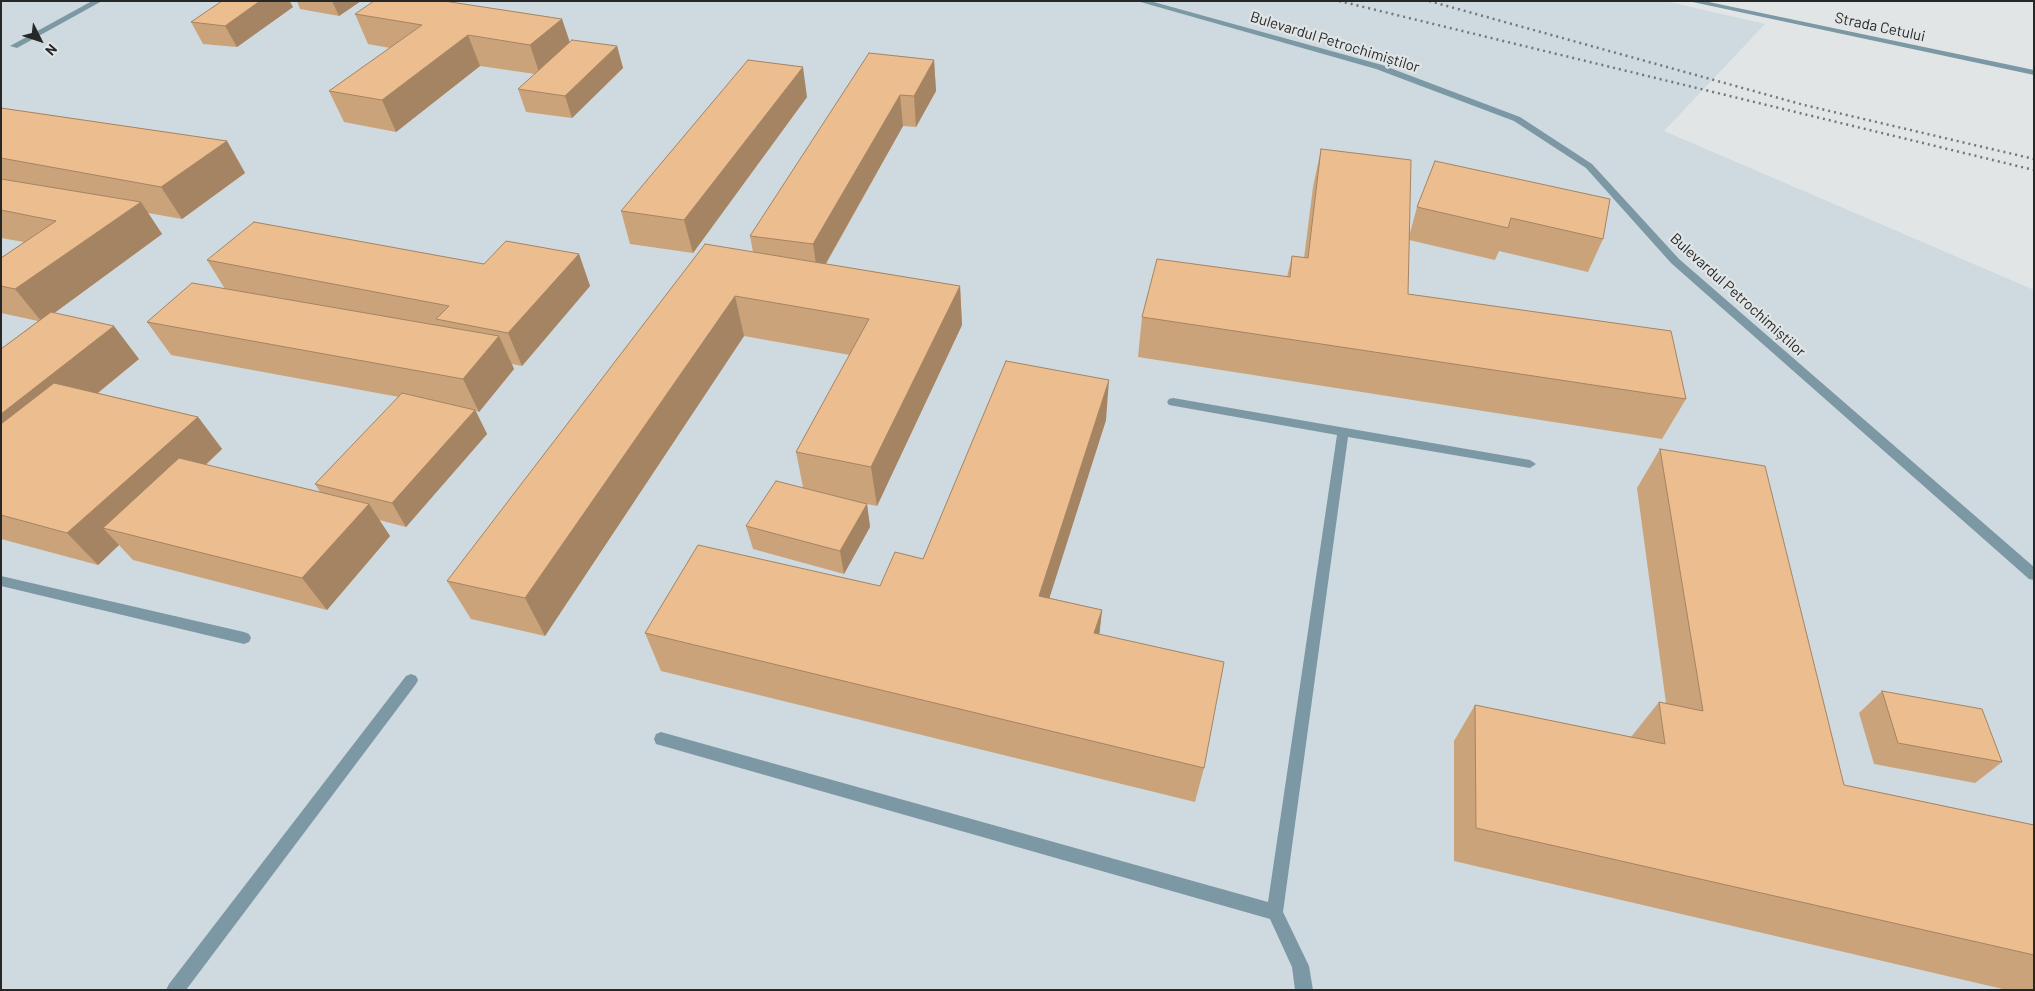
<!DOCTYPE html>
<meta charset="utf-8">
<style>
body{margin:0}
#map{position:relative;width:2035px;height:991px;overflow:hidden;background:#e1e5e6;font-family:Barlow,sans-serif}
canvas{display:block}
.frame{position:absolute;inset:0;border:2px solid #262828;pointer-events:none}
.north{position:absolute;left:15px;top:15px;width:50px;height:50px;-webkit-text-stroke:4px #e1e5e6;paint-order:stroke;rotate:131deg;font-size:14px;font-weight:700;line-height:20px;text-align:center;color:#262828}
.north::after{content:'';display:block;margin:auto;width:18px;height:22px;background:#262828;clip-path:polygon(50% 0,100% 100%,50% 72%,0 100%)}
</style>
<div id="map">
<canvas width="2035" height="991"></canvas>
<div class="frame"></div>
<div class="north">N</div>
</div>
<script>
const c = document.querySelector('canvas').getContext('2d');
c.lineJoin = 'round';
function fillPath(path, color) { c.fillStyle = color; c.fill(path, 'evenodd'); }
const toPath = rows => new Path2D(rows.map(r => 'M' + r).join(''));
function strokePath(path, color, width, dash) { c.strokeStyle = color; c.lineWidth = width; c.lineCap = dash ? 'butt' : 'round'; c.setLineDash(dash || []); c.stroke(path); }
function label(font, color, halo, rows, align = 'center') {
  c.font = font + ' Barlow,sans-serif'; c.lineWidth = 4.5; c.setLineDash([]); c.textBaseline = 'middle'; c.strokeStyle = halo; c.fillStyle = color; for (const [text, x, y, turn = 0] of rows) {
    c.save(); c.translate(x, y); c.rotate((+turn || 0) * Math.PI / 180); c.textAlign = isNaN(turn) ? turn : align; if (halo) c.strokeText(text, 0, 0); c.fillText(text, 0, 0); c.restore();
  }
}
const built = toPath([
 [1,1,1665,1,1765,24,1664,131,2034,290,2034,990,1,990]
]);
const minor = toPath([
 [92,1,102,1,17,48,10,46,92,1],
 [1137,1,1150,1,1382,65,1520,117,1592,164,1679,259,2034,567,2034,580,2029,579,1671,263,1586,168,1514,121,1376,69,1137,1],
 [1688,1,1704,1,2034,70,2034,75,1688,1],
 [1173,398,1530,460,1536,464,1530,468,1348,437,1283,912,1309,966,1313,990,1295,990,1292,967,1270,919,656,744,654,739,656,734,661,732,1268,902,1337,435,1169,405,1167,402,1169,399,1173,398],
 [1,576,244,632,249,634,251,638,249,642,244,644,1,586,1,576],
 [411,674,416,676,418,680,416,684,186,990,166,990,169,984,406,676,411,674]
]);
const rail = toPath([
 [1339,1,2034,170],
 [1429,1,1804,105,2034,159]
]);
const wall = toPath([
 [222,1,291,1,290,2,293,7,237,47,203,44,191,22],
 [297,1,361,1,339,16,300,9],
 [355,14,562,19,570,43,617,46,623,68,572,118,526,112,518,89,535,74,480,66,396,132,344,122,329,91,390,48,368,44],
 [934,60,936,91,916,127,903,126,826,264,960,286,962,325,877,506,867,504,870,527,844,574,753,549,746,526,803,487,796,452,850,355,744,336,545,636,471,619,447,581,753,252,750,236],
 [807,97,693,253,630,244,621,211],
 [1,108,227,141,245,173,182,219,148,213,162,234,54,313,139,359,98,393,198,417,222,449,206,465,320,492,315,484,399,397,171,355,147,322,225,289,207,260,484,264,579,254,590,286,522,366,512,364,514,369,479,412,476,411,487,434,406,527,379,520,390,536,327,610,133,560,119,545,98,565,1,539,1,349,38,321,1,313,1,258,24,242,1,238],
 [1321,149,1410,233,1417,207,1435,161,1603,239,1588,272,1499,251,1495,260,1409,240,1408,294,1686,399,1662,439,1138,357,1142,317,1287,277,1292,256,1304,258,1313,187],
 [1106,420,1049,598,1102,610,1099,634,1204,768,1195,802,661,671,645,633,880,586,923,559],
 [1660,449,1844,785,2034,825,2034,990,2007,990,1454,861,1454,741,1475,705,1631,737,1659,702,1666,703,1637,488],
 [1882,691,2002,762,1975,783,1874,764,1859,713]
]);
const shadedWall = toPath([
 [260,1,291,1,290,2,293,7,237,47,225,26],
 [332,1,361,1,339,16],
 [562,19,572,49,540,75,530,45],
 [468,35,480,66,396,132,382,100],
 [617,46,623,68,572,118,565,96],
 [934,60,936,91,916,127,914,96],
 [803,67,807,97,693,253,684,220],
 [900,95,903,126,818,277,813,244],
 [227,141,245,173,182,219,161,187],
 [141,202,162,234,42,322,15,289],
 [579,254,590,286,522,366,508,333],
 [960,286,962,325,877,506,871,467],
 [735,296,744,336,545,636,525,598],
 [114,326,139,359,1,472,1,414],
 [499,336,514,369,479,412,463,379],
 [1109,380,1106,420,1038,634,1039,596],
 [475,410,487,434,406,527,392,503],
 [198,417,222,449,131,534,103,528,119,545,98,565,67,533],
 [369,504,390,536,327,610,302,578],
 [867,504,870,527,844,574,840,551],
 [1102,610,1098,647,1094,633]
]);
const building = toPath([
 [222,1,260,1,225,26,191,22,222,1],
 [374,1,444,1,562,19,530,45,468,35,382,100,329,91,422,25,355,14,374,1],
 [572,40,617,46,565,96,518,89,572,40],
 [869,53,934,60,914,96,900,95,813,244,750,236,869,53],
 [748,60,803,67,684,220,621,211,748,60],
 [1,108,227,141,161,187,1,158,1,108],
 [1321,149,1411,160,1408,294,1671,331,1686,399,1142,317,1157,259,1290,277,1292,256,1308,258,1321,149],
 [1435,161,1610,199,1603,239,1511,218,1508,228,1417,207,1435,161],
 [1,179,141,202,15,289,1,286,1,258,56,221,1,210,1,179],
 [254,222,484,264,506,241,579,254,508,333,436,319,449,306,207,260,254,222],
 [705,244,960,286,871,467,796,452,869,319,735,296,525,598,447,581,705,244],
 [192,283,499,336,463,379,147,322,192,283],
 [51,312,114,326,1,414,1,349,51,312],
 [1006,361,1109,380,1039,596,1102,610,1094,633,1224,662,1204,768,645,633,698,545,880,586,895,552,923,559,1006,361],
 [54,383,198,417,67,533,1,515,1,424,54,383],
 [402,393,475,410,392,503,315,484,402,393],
 [1660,449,1765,466,1844,785,2034,825,2034,955,1476,828,1475,705,1665,744,1659,702,1703,711,1660,449],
 [179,458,369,504,302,578,103,528,179,458],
 [776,481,867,504,840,551,746,526,776,481],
 [1882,691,1982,709,2002,762,1898,743,1882,691]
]);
const farStreetnames = [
 ["Strada Cetului",1880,27,12],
 ["Bulevardul Petrochimiștilor",1335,42,17],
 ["Bulevardul Petrochimiștilor",1738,295,42]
];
fillPath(built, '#cedadf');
fillPath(minor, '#7b98a4');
strokePath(rail, '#747778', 2.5, [2, 4]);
fillPath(wall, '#cba37a');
fillPath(shadedWall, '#a58463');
fillPath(building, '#ecbd8e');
strokePath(building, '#a58463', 1);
label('15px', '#262828', '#e1e5e6', farStreetnames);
</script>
